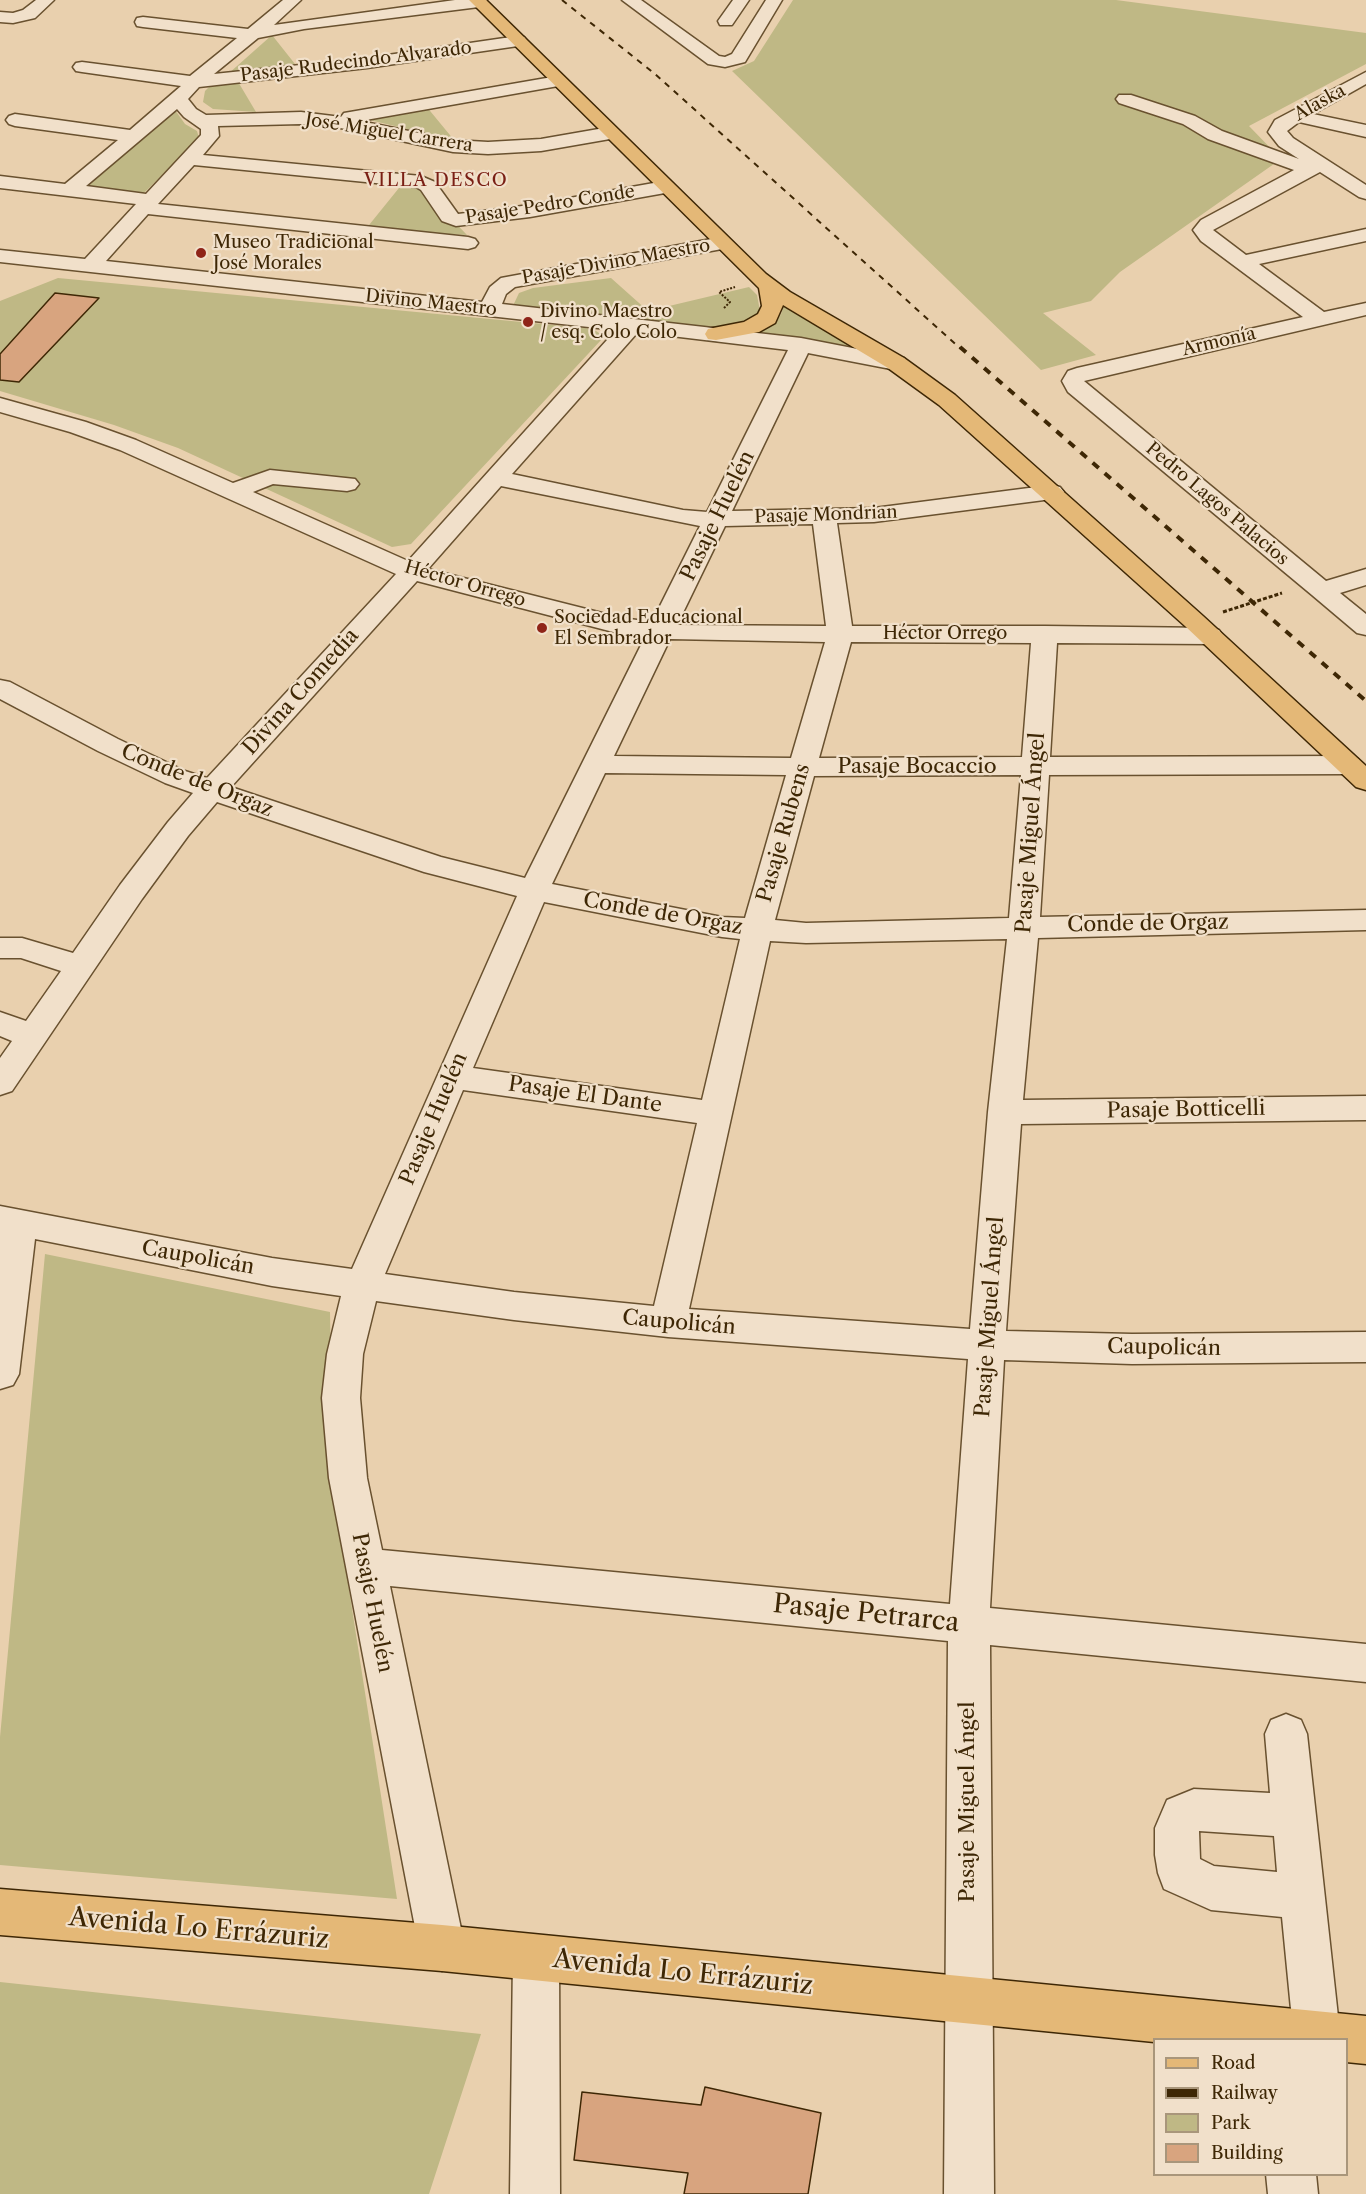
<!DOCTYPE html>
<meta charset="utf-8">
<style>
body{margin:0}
#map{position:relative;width:1366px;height:2194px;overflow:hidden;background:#e9d0ae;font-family:"Libre Caslon Text",serif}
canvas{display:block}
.legend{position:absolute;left:1153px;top:2038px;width:195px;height:138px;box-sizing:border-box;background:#f1e0ca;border:2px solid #a9967b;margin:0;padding:8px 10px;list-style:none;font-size:18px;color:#3e2705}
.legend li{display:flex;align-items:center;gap:12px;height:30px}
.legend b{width:30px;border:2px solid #a9967b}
</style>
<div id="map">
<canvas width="1366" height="2194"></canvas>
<ul class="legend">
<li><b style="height:8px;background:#e4b877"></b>Road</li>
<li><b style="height:8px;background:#3e2705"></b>Railway</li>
<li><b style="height:16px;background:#bfb885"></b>Park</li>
<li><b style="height:16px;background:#d8a47f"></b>Building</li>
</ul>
</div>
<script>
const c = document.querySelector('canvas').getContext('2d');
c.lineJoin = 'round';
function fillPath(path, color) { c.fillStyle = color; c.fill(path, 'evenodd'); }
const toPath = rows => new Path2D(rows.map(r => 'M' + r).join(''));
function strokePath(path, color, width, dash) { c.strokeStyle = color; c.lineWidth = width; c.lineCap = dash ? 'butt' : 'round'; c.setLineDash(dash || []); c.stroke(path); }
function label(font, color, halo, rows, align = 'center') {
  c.font = font + ' "Libre Caslon Text",serif'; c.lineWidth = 4.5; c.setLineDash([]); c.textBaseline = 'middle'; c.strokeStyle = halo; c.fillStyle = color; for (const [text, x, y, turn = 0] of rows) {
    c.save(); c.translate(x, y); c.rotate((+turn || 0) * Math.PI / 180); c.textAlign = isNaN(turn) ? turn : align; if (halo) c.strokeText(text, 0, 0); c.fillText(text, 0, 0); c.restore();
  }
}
const green = toPath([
 [793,0,1116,0,1366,33,1366,64,1249,126,1281,159,1120,272,1091,301,1043,313,1096,355,1041,370,732,71,754,61],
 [272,35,295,64,228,74],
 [237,80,256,112,213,109,203,102,205,91,213,83],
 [426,106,454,140,361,118],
 [175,110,185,124,197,131,199,138,144,193,87,187],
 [403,183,419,185,467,235,448,234,438,237,365,230],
 [58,278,585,328,596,331,602,335,602,339,411,544,392,547,178,448,114,425,0,391,0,301],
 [611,278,648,311,749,287,757,295,760,311,754,319,727,332,511,310,519,293,533,288],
 [783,304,858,347,848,348,756,334,777,321,782,312],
 [45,1254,330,1312,333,1486,397,1899,0,1865,0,1737],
 [0,1982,481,2034,429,2194,0,2194]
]);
const building = toPath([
 [55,293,99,298,19,382,0,380,0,354,55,293],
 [705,2087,821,2113,808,2194,684,2194,688,2173,574,2160,582,2092,701,2105,705,2087]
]);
const pathFar1 = toPath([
 [724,308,730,302,719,292,735,287]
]);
const path = toPath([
 [1223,612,1282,593]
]);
const minor = toPath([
 [36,0,54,0,35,18,13,23,0,22,0,12,13,13,23,10,36,0],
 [283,0,301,0,274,25,455,0,486,0,487,2,479,7,304,29,258,38,214,74,367,58,518,36,524,37,527,41,524,45,518,46,367,68,199,87,188,99,196,109,206,115,301,112,341,117,344,113,350,112,558,76,564,77,567,81,564,85,360,121,453,140,488,142,541,139,610,127,617,129,619,133,617,137,610,139,541,151,488,154,453,152,331,126,301,124,218,126,219,136,203,155,421,176,435,182,458,214,530,205,665,181,672,183,675,187,672,191,665,193,530,217,456,226,442,221,421,190,416,187,194,165,158,204,468,237,475,239,478,243,475,247,468,249,148,214,106,261,482,302,490,287,501,278,722,237,729,239,732,243,729,247,722,249,515,287,506,294,502,304,801,338,904,358,907,363,904,368,896,370,808,353,732,511,874,508,1052,485,1060,487,1064,492,1060,497,1052,499,874,522,837,523,852,626,1045,626,1210,628,1219,630,1223,636,1219,642,1210,644,1057,643,1050,757,1348,756,1358,759,1362,765,1358,771,1348,774,1049,775,1040,917,1366,910,1366,930,1038,938,1023,1100,1366,1096,1366,1120,1021,1124,1006,1331,1132,1334,1366,1332,1366,1362,1132,1364,1004,1360,990,1608,1366,1644,1366,1682,990,1645,994,2194,944,2194,948,1641,390,1586,465,1948,458,1964,442,1971,426,1964,419,1948,329,1478,322,1398,327,1354,341,1296,272,1286,35,1239,19,1374,13,1385,0,1389,0,1206,272,1258,352,1269,517,896,424,872,217,802,188,836,142,899,12,1091,0,1095,0,1058,12,1041,0,1036,0,1012,26,1021,61,971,21,958,0,958,0,938,22,938,73,953,120,885,168,822,193,793,165,783,98,751,0,699,0,680,10,682,118,739,185,771,207,778,396,574,120,450,70,432,0,412,0,398,86,422,136,440,233,483,270,470,355,479,359,484,355,489,347,491,273,484,253,492,408,561,616,330,0,262,0,250,85,259,136,204,0,188,0,176,65,184,118,140,15,126,9,124,6,120,9,116,15,114,130,130,181,86,82,72,76,71,73,67,76,63,82,62,190,76,237,38,143,27,137,26,135,22,137,18,143,17,248,29,283,0],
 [177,109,184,117,201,129,201,135,146,194,86,186,177,109],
 [638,332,788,350,707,512,683,510,512,474,638,332],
 [501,486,700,526,652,622,622,618,428,569,501,486],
 [813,524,826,626,677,625,725,526,813,524],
 [417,581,621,634,645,637,525,878,441,857,231,787,417,581],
 [670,639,825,642,791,758,614,756,670,639],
 [851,642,1031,643,1022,757,819,758,851,642],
 [605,773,786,775,745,918,722,917,552,884,605,773],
 [1021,775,1009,918,806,923,775,920,814,776,1021,775],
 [544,902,722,937,740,939,702,1100,473,1068,544,902],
 [1007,939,988,1112,970,1329,689,1309,770,941,806,943,1007,939],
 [463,1090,697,1123,654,1306,514,1292,385,1274,463,1090],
 [376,1301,514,1320,668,1337,968,1359,950,1604,382,1550,367,1478,360,1398,363,1354,376,1301],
 [622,0,641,0,719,56,725,57,732,54,766,0,782,0,745,62,725,67,708,64,622,0],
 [733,0,749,0,732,25,720,25,718,21,733,0],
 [1366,72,1366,84,1313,114,1366,125,1366,137,1299,122,1287,131,1293,138,1366,185,1366,199,1359,197,1320,172,1213,230,1246,255,1366,229,1366,241,1259,264,1324,312,1366,303,1366,315,1084,381,1326,581,1366,569,1366,585,1340,593,1366,614,1366,635,1357,633,1312,595,1068,392,1062,381,1068,371,1077,368,1303,317,1201,241,1193,230,1201,220,1294,170,1208,139,1183,124,1119,103,1116,99,1119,95,1131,95,1195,116,1222,131,1299,159,1279,146,1268,132,1275,120,1366,72],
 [1286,1714,1301,1720,1307,1734,1340,2035,1338,2040,1294,2040,1282,1917,1211,1910,1164,1889,1158,1873,1155,1855,1155,1828,1167,1800,1194,1789,1270,1793,1265,1734,1271,1720,1286,1714],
 [1199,1831,1274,1836,1277,1872,1214,1866,1200,1859,1199,1831],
 [536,1935,552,1942,559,1958,560,2194,510,2194,513,1958,520,1942,536,1935],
 [1266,2174,1316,2174,1318,2194,1268,2194,1266,2174]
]);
const major = toPath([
 [469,0,486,0,766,274,790,292,904,358,955,395,1203,616,1366,766,1366,790,1356,787,1185,626,939,405,888,368,783,305,775,323,759,332,716,340,708,339,705,334,708,329,744,322,758,314,762,306,759,288,469,0],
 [0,1889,442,1925,1366,2016,1366,2064,1346,2062,1346,2040,1154,2040,1154,2042,442,1971,0,1935,0,1889]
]);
const railFar1 = toPath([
 [562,0,655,74,961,349]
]);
const rail = toPath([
 [960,347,1366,701]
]);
const markers = [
 [201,253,6,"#8f2418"],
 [528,322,6,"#8f2418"],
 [542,628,6,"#8f2418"]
];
const farStreetnames = [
 ["Pasaje Rudecindo Alvarado",356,62,-7],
 ["Alaska",1320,103,-29],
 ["José Miguel Carrera",389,133,9],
 ["Pasaje Pedro Conde",550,205,-9],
 ["Pasaje Divino Maestro",616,262,-10],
 ["Divino Maestro",431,303,6],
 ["Armonía",1219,342,-13],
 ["Pedro Lagos Palacios",1217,504,40],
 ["Pasaje Mondrian",826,515,-2],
 ["Héctor Orrego",465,584,16],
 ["Héctor Orrego",945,634]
];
const farNeighbourhoodnames = [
 ["VILLA DESCO",436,181]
];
const farPoinames = [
 ["Museo Tradicional",213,243],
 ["José Morales",213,264],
 ["Divino Maestro",540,312],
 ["/ esq. Colo Colo",540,333],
 ["Sociedad Educacional",554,618],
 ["El Sembrador",554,639]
];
const streetNames = [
 ["Pasaje Huelén",718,516,-64],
 ["Divina Comedia",301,692,-48],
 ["Pasaje Bocaccio",917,767],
 ["Conde de Orgaz",197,781,22],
 ["Pasaje Rubens",784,833,-74],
 ["Pasaje Miguel Ángel",1031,833,-86],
 ["Conde de Orgaz",663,914,10],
 ["Conde de Orgaz",1148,924,-1],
 ["Pasaje El Dante",585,1095,8],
 ["Pasaje Botticelli",1186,1110,-1],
 ["Pasaje Huelén",434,1119,-67],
 ["Caupolicán",198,1258,10],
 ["Pasaje Miguel Ángel",990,1317,-86],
 ["Caupolicán",679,1323,5],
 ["Caupolicán",1164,1348,1],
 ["Pasaje Huelén",372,1603,79],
 ["Pasaje Miguel Ángel",968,1802,-90]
];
const nearStreetnames = [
 ["Pasaje Petrarca",866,1614,6],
 ["Avenida Lo Errázuriz",199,1929,5],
 ["Avenida Lo Errázuriz",683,1973,6]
];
fillPath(green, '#bfb885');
fillPath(building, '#d8a47f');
strokePath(building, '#3e2705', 1.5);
strokePath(minor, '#69512f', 3);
strokePath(major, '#3e2705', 3);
strokePath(pathFar1, '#3e2705', 2, [2, 1.5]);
strokePath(path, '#3e2705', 3, [4, 2]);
fillPath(minor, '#f1e0ca');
fillPath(major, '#e4b877');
strokePath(railFar1, '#3e2705', 2, [6, 6]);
strokePath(rail, '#3e2705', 4, [8, 8]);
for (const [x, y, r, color] of markers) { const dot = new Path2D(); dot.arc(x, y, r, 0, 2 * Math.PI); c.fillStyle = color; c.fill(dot); strokePath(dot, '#f1e0ca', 2); }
label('18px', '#3e2705', '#f1e0ca', farStreetnames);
c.letterSpacing = '1.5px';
label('18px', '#7a1f14', '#f1e0ca', farNeighbourhoodnames);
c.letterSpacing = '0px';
label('18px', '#3e2705', '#f1e0ca', farPoinames, 'left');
label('21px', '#3e2705', '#f1e0ca', streetNames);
label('26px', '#3e2705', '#f1e0ca', nearStreetnames);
</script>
